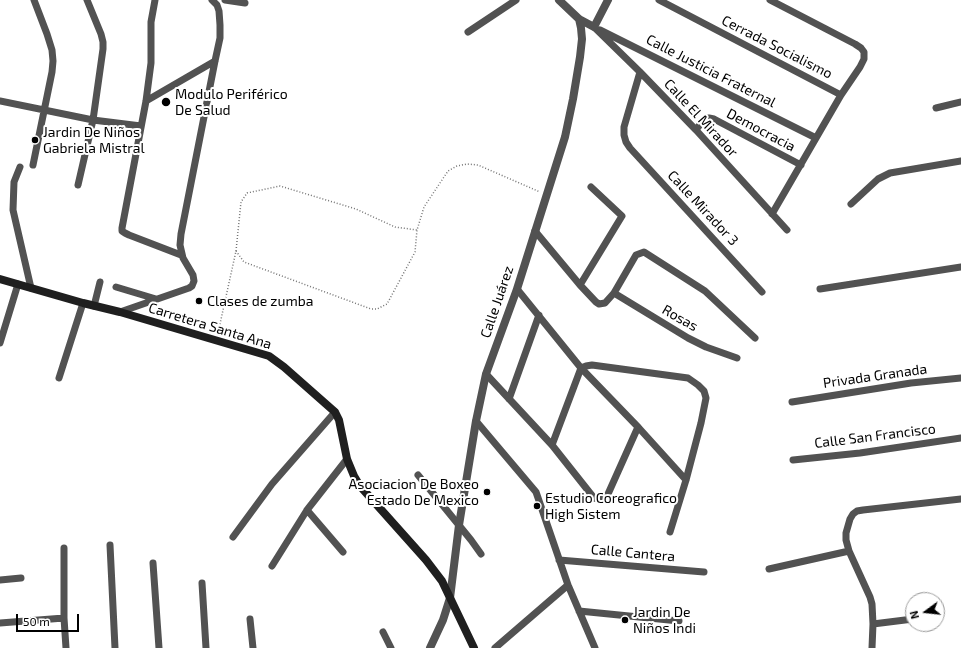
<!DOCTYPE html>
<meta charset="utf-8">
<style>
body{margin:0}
#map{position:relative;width:961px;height:648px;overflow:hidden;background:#fff;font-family:"Exo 2",sans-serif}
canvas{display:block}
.north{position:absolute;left:905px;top:592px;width:40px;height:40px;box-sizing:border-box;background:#fff;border:1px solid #999;border-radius:50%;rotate:255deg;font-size:11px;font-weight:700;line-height:16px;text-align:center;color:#000}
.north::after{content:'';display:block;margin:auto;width:14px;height:18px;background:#000;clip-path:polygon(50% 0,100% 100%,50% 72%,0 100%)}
.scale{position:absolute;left:16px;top:614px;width:63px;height:18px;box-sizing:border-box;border:2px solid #000;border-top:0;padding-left:5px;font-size:12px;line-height:14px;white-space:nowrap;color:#000;-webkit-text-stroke:3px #fff;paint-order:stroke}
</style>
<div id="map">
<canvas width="961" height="648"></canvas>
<div class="north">N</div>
<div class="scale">50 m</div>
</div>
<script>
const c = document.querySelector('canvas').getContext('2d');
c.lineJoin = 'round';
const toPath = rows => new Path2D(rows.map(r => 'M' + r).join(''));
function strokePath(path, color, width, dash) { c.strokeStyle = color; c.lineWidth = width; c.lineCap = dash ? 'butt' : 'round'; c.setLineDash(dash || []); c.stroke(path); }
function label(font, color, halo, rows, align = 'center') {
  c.font = font + ' "Exo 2",sans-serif'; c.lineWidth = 4; c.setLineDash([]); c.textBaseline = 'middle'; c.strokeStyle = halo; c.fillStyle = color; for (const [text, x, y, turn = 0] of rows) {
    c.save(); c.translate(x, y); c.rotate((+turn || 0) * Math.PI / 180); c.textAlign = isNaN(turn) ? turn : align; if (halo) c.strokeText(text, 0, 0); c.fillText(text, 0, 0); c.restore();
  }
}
const path = toPath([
 [236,251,244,262,371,309,377,309,387,304,415,252,417,230,424,207,448,171,457,166,467,164,478,165,540,192],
 [218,333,236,251,241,202,247,193,280,186,356,209,395,227,417,230]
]);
const minor = toPath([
 [155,0,151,22,151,63,146,101,122,228,122,231,125,233,129,235,181,255],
 [225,0,245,3],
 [659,0,841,95],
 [770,0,855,44,861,48,864,52,864,59,860,67,841,95,772,214],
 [594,27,640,72,696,130,787,230],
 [600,30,816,138],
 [468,32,516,0],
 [640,72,624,127,624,135,626,142,630,148,762,292],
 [0,101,93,120,141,126],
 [146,101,215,61],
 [936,108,961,102],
 [696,130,704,119,709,118,714,119,801,165],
 [33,165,52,72,53,61,52,50,47,34,34,0],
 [20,167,14,182,13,210,31,288],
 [78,185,93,120,103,49,103,42,101,34,87,0],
 [851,204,878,179,890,173,961,161],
 [535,231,580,285,596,302,599,304,605,303,614,293,636,255,644,252,705,291,755,338],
 [580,285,622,216,591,187],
 [116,287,156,299],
 [517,289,581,368,638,427,686,480],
 [820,289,961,267],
 [614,293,688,338,706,347,737,358],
 [94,306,100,282],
 [120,312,189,288,192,286,194,281,193,275,183,258,180,245,181,234,215,61,220,38,220,25,219,11,217,5,212,0],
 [0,343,18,284],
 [486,374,552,445,594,498,599,499,603,498,608,494,638,427],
 [59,378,83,303],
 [509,399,539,315],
 [792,402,911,383,961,378],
 [476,421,536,492,568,585,595,648],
 [552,445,581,368,586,366,592,365,688,378,698,385,704,391,706,398,701,423,686,480,670,532],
 [793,460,860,453,961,438],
 [418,475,471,540,481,554],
 [307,510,343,552],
 [233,537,272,484,335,412],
 [110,545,115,648],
 [64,548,64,618,66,648],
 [559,560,704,572],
 [153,563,159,648],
 [272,566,307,510,347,459],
 [769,569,849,551],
 [0,580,21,578],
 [202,583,206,648],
 [579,611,679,621],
 [250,619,253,648],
 [0,623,64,618],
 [873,624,913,619],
 [383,632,391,648],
 [495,648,568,585],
 [872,648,873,624,872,604,870,597,849,551,846,540,846,533,850,519,853,514,857,511,863,510,961,499]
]);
const tertiary = toPath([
 [559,0,579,19,594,27,608,0],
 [430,648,443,620,450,598,459,525,476,421,486,374,517,289,565,137,573,99,580,57,582,39,581,28,579,19]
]);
const secondary = toPath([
 [0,279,83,303,120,312,269,356,284,367,335,412,339,420,347,459,354,476,360,486,426,560,442,581,474,648]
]);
const markers = [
 [166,102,5,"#000"],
 [35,140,4,"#000"],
 [199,301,4,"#000"],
 [487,492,4,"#000"],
 [537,506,4,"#000"],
 [625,620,4,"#000"]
];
const streetNames = [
 ["Cerrada Socialismo",777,47,27],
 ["Calle Justicia Fraternal",711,71,27],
 ["Calle El Mirador",701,118,47],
 ["Democracia",761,130,28],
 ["Calle Mirador 3",703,208,47],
 ["Calle Juárez",497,302,-71],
 ["Rosas",680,318,30],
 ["Carretera Santa Ana",210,326,17],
 ["Privada Granada",875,376,-8],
 ["Calle San Francisco",875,436,-7],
 ["Calle Cantera",633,553,5]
];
const poiNames = [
 ["Modulo Periférico",175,94],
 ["De Salud",175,110],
 ["Jardin De Niños",43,132],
 ["Gabriela Mistral",43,148],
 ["Clases de zumba",207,301],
 ["Asociacion De Boxeo",479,484,"right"],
 ["Estado De Mexico",479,500,"right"],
 ["Estudio Coreografico",545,498],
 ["High Sistem",545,514],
 ["Jardin De",633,612],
 ["Niños Indi",633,628]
];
strokePath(path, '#747474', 1.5, [1, 2]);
strokePath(minor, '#525252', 7);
strokePath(tertiary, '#525252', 8);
strokePath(secondary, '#1f1f1f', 8);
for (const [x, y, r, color] of markers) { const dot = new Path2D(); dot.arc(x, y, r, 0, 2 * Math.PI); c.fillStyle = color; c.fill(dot); strokePath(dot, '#fff', 1.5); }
label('14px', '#000', '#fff', streetNames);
label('14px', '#000', '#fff', poiNames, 'left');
</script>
